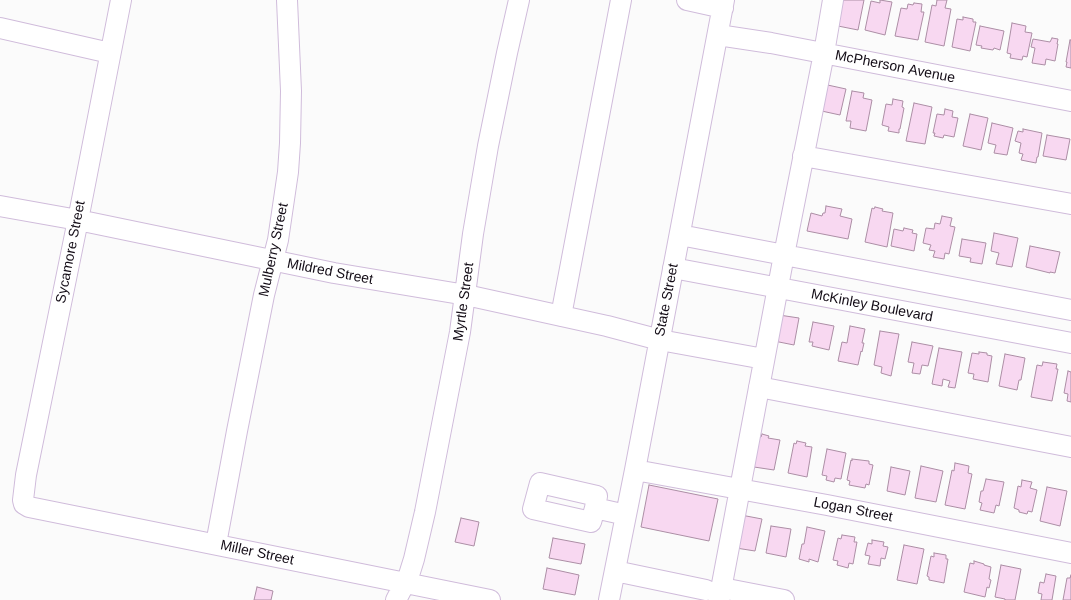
<!DOCTYPE html>
<style>
body{margin:0}
canvas{display:block;background:#fbfbfb}
</style>
<canvas width="1071" height="600"></canvas>
<script>
const c = document.querySelector('canvas').getContext('2d');
c.lineJoin = 'round';
function fillPath(path, color) { c.fillStyle = color; c.fill(path, 'evenodd'); }
const toPath = rows => new Path2D(rows.map(r => 'M' + r).join(''));
function strokePath(path, color, width, dash) { c.strokeStyle = color; c.lineWidth = width; c.lineCap = dash ? 'butt' : 'round'; c.setLineDash(dash || []); c.stroke(path); }
function label(font, color, halo, rows, align = 'center') {
  c.font = font + ' Arial,sans-serif'; c.lineWidth = 3; c.setLineDash([]); c.textBaseline = 'middle'; c.strokeStyle = halo; c.fillStyle = color; for (const [text, x, y, turn = 0] of rows) {
    c.save(); c.translate(x, y); c.rotate((+turn || 0) * Math.PI / 180); c.textAlign = isNaN(turn) ? turn : align; if (halo) c.strokeText(text, 0, 0); c.fillText(text, 0, 0); c.restore();
  }
}
const building = toPath([
 [843,0,864,0,858,30,838,26,843,0],
 [880,0,892,2,885,35,865,30,871,1,880,3,880,0],
 [937,0,947,0,945,8,951,9,944,46,925,42,932,5,936,6,937,0],
 [914,3,922,4,921,12,924,12,918,40,895,36,901,8,907,9,908,4,913,5,914,3],
 [963,17,973,19,973,22,976,22,970,51,952,47,957,19,963,20,963,17],
 [1012,23,1026,26,1025,32,1032,33,1027,57,1023,56,1022,60,1010,58,1011,54,1007,53,1012,23],
 [980,26,1004,31,1000,50,994,48,993,50,981,48,982,46,976,45,980,26],
 [1052,38,1058,39,1057,44,1058,44,1055,61,1046,59,1045,65,1032,63,1035,48,1031,47,1033,39,1050,42,1052,38],
 [1070,40,1071,40,1071,68,1066,67,1067,62,1066,62,1070,40],
 [823,84,846,89,840,115,817,110,823,84],
 [852,91,864,93,863,98,872,100,866,131,850,128,851,121,846,121,852,91],
 [893,99,903,101,902,107,904,108,900,129,899,129,899,133,888,131,889,127,882,125,886,104,892,105,893,99],
 [914,103,932,107,925,144,906,141,914,103],
 [945,109,953,111,952,117,958,118,954,137,944,135,943,138,934,136,935,133,933,133,937,114,944,115,945,109],
 [970,114,988,118,981,150,963,146,970,114],
 [992,123,1013,128,1007,155,994,153,996,145,988,143,992,123],
 [1023,129,1042,133,1038,157,1037,157,1036,163,1021,160,1023,154,1019,153,1021,143,1015,141,1018,131,1023,132,1023,129],
 [1047,135,1070,139,1066,160,1043,156,1047,135],
 [826,206,842,209,840,216,852,219,848,239,807,231,811,213,822,216,823,213,825,213,826,206],
 [875,207,883,209,882,211,893,213,887,247,865,242,872,208,874,209,875,207],
 [942,216,952,218,950,226,955,227,949,254,945,253,944,259,933,257,935,251,929,250,931,245,923,243,926,228,934,229,935,223,940,224,942,216],
 [904,228,913,230,912,233,917,234,914,251,891,246,894,229,903,231,904,228],
 [994,233,1018,238,1012,267,996,264,999,253,991,251,994,233],
 [962,239,986,243,982,264,970,262,971,258,959,256,962,239],
 [1030,246,1060,252,1055,273,1050,272,1050,273,1026,267,1030,246],
 [779,315,799,318,794,345,774,341,779,315],
 [813,322,834,326,829,350,812,346,813,342,809,342,813,322],
 [850,326,865,329,862,343,864,343,862,352,861,351,858,365,838,361,842,342,847,343,850,326],
 [880,331,899,334,891,376,881,373,882,367,874,365,880,331],
 [912,342,933,346,928,366,922,365,920,374,912,373,914,363,908,362,912,342],
 [939,348,962,352,955,388,948,387,950,381,943,379,942,386,932,384,939,348],
 [979,352,987,353,987,355,992,356,988,382,973,379,974,374,968,373,972,353,979,354,979,352],
 [1005,354,1025,358,1021,380,1019,380,1017,390,999,386,1005,354],
 [1043,362,1057,364,1056,369,1058,369,1052,401,1031,397,1037,365,1042,366,1043,362],
 [1068,371,1071,372,1071,402,1067,401,1068,394,1064,393,1068,371],
 [762,434,769,436,768,438,780,440,774,470,754,467,759,437,761,437,762,434],
 [797,441,806,443,805,446,812,447,807,477,788,473,794,443,796,444,797,441],
 [827,449,846,453,841,479,835,478,834,482,826,480,827,476,822,475,827,449],
 [852,459,869,461,869,464,873,465,869,485,866,484,865,488,849,485,850,481,847,480,851,460,852,461,852,459],
 [955,463,969,466,968,473,972,474,965,509,945,505,952,470,954,471,955,463],
 [921,466,943,471,936,502,915,498,921,466],
 [891,467,910,471,905,495,887,491,891,467],
 [986,479,1004,482,999,506,996,505,994,513,980,510,982,503,979,502,981,491,983,491,986,479],
 [1022,480,1032,482,1030,488,1037,490,1032,512,1028,511,1027,514,1019,512,1019,510,1014,508,1018,486,1021,487,1022,480],
 [649,485,718,499,709,541,641,527,649,485],
 [1047,487,1067,491,1060,526,1040,521,1047,487],
 [741,515,762,519,755,551,736,548,741,515],
 [461,518,479,522,474,546,455,542,461,518],
 [771,526,791,529,786,557,766,553,771,526],
 [807,527,825,531,818,562,809,559,809,562,799,559,802,544,804,544,807,527],
 [842,535,855,537,854,542,857,542,853,564,849,563,848,568,837,565,838,561,833,560,838,538,841,539,842,535],
 [553,538,585,544,581,564,549,558,553,538],
 [872,540,884,542,883,546,888,547,885,559,881,558,880,566,868,564,870,556,865,555,868,543,872,544,872,540],
 [904,545,924,549,917,584,897,580,904,545],
 [934,553,946,555,946,559,948,559,944,583,929,580,929,577,927,576,931,556,934,557,934,553],
 [974,561,984,564,984,565,991,567,989,579,991,580,989,588,987,587,985,597,964,592,970,563,974,564,974,561],
 [1001,565,1021,569,1015,600,1005,600,1005,599,995,597,1001,565],
 [547,568,579,575,575,595,543,589,547,568],
 [1046,574,1056,576,1052,600,1041,600,1042,594,1038,593,1040,582,1044,583,1046,574],
 [1071,575,1071,600,1063,600,1067,578,1070,578,1071,575],
 [257,587,273,591,271,600,254,600,257,587]
]);
const minor = toPath([
 [121,0,78,220,26,475,23,500,24,504,29,507,490,600],
 [687,0,723,8],
 [0,28,110,53],
 [718,35,771,43,1071,101],
 [803,156,1071,204],
 [0,206,78,220,334,273,466,295,607,326,660,340,764,359],
 [680,235,1071,310],
 [673,268,1071,343],
 [561,316,621,0],
 [759,387,1071,447],
 [635,470,827,505,1071,553],
 [595,508,597,496,540,483,533,509,591,522,595,508,626,515],
 [216,544,237,431,264,295,278,240,288,172,290,143,291,91,287,0],
 [615,571,706,590],
 [722,588,784,600],
 [396,600,409,575,414,559,425,512,460,332,473,234,488,146,507,53,519,0],
 [609,600,635,470,724,0],
 [719,600,784,255,824,53,833,0]
]);
const streetNames = [
 ["McPherson Avenue",895,67,11],
 ["Mulberry Street",274,250,-78],
 ["Sycamore Street",71,252,-79],
 ["Mildred Street",330,272,11],
 ["State Street",667,300,-79],
 ["Myrtle Street",464,302,-82],
 ["McKinley Boulevard",872,306,11],
 ["Logan Street",853,510,11],
 ["Miller Street",257,553,12]
];
fillPath(building, '#f8d8f1');
strokePath(building, '#ac8ea5', 1);
strokePath(minor, '#d0bcdb', 22);
strokePath(minor, '#fff', 20);
label('14px', '#130c16', '#fff', streetNames);
</script>
